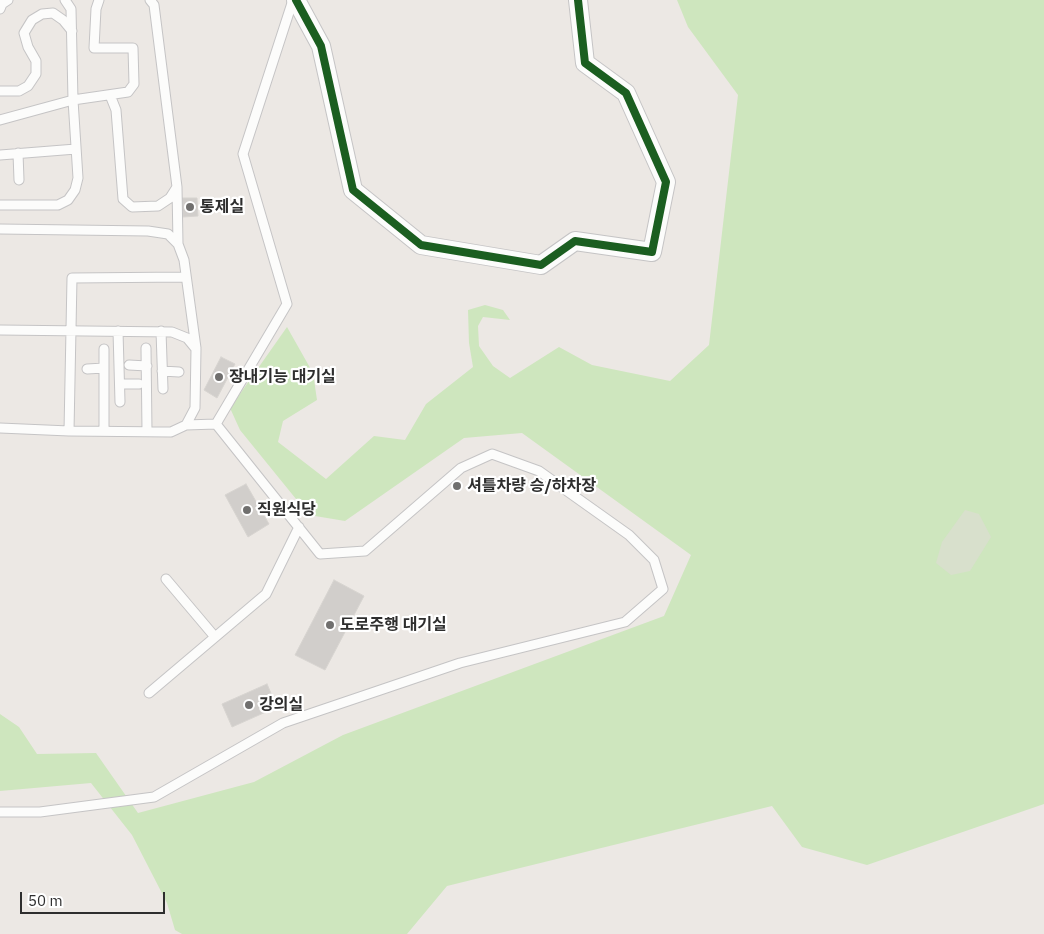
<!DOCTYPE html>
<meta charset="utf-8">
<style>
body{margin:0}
#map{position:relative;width:1044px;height:934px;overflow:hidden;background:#ece8e4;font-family:"IBM Plex Sans",sans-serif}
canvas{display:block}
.scale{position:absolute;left:20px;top:892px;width:145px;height:22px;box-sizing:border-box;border:2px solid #2e2e2e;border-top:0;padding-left:6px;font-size:15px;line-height:18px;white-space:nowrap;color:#2e2e2e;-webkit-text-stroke:4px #fff;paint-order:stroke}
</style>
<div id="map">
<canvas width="1044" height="934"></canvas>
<div class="scale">50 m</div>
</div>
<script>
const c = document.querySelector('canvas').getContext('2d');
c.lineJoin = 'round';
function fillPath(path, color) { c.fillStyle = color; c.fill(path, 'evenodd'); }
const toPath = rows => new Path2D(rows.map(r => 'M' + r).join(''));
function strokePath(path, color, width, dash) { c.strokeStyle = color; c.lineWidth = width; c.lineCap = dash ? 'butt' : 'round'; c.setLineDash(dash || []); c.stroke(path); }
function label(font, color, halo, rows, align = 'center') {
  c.font = font + ' "IBM Plex Sans","Noto Sans KR",sans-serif'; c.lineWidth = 4.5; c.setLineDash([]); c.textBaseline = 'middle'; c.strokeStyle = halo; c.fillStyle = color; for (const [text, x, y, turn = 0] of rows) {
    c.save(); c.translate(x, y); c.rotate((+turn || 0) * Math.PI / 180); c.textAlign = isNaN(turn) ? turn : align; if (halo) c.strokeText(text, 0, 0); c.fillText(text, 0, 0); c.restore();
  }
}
const green = toPath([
 [677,0,1044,0,1044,804,867,865,802,847,772,806,447,886,407,934,182,934,175,930,167,903,132,835,91,783,0,791,0,714,19,727,37,754,96,753,138,813,254,782,343,735,664,616,691,555,522,433,464,438,345,521,309,515,240,430,230,408,287,327,313,373,317,400,283,421,278,442,326,479,374,436,405,440,426,404,473,367,469,343,468,310,485,305,503,310,510,320,483,317,478,326,479,346,493,366,510,378,559,347,592,365,670,381,709,345,738,95,688,27]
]);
const cemetery = toPath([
 [965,510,979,514,991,537,970,571,951,575,936,563,942,542]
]);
const building = toPath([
 [182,198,197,198,198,216,183,217,182,198],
 [221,357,235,364,217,398,204,390,221,357],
 [246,484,269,524,248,537,225,495,246,484],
 [334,580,364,596,325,670,295,655,334,580],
 [267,684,277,707,232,727,222,704,267,684]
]);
const service = toPath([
 [0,9,2,4,8,0],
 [0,91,19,91,28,86,36,74,36,61,28,47,24,33,32,20,42,14,53,13,63,20,72,31],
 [110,95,116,110,123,199,132,207,158,206,170,198,177,187,154,5,150,0],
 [0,120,73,100,128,92,134,84,133,48,94,48,96,9,99,0],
 [18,153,19,180],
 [0,155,76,149],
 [177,187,178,244],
 [0,205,58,205,68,200,75,190,78,178,73,100,71,9,65,0],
 [0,229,148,231,168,234,178,244,184,260,196,348],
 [0,330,172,332,187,338,196,349,195,408,186,425,171,432,69,431,0,428],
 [118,331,120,402],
 [161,331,163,389],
 [146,348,147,431],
 [129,365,147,366],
 [87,369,104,368],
 [162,371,179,372],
 [120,384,139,384],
 [186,425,216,424],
 [69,431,72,278,186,277],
 [104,431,104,349],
 [166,579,215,637],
 [149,693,266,594,299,527],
 [0,812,40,812,154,797,283,723,460,663,625,622,663,589,654,560,629,535,539,471,492,454,461,468,365,551,320,554,216,424,287,304,243,154,293,0]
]);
const minor = toPath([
 [296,0,321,46,353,190,421,245,541,265,575,241,652,252,666,182,626,93,585,63,578,0]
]);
const cycleway = toPath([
 [296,0,321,46,353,190,421,245,541,265,575,241,652,252,666,182,626,93,585,63,578,0]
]);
const markers = [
 [190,207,5,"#706f6e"],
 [219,377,5,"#706f6e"],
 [457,486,5,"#706f6e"],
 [247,510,5,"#706f6e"],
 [330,625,5,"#706f6e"],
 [249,705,5,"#706f6e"]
];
const poiNames = [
 ["통제실",200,207],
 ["장내기능 대기실",229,377],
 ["셔틀차량 승/하차장",467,486],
 ["직원식당",257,510],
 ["도로주행 대기실",340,625],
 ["강의실",259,705]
];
fillPath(green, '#cee6be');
fillPath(cemetery, '#d8e0cc');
fillPath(building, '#d1cecb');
strokePath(building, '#d7d4d0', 1);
strokePath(service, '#c5c4c5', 11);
strokePath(minor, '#c5c4c5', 20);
strokePath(service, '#fcfcfb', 9);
strokePath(minor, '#fcfcfb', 18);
strokePath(cycleway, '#1b5e20', 8);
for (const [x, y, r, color] of markers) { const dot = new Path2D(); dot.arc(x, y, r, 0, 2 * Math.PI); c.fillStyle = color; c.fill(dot); strokePath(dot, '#fff', 2); }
label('bold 16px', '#2e2e2e', '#fff', poiNames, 'left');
</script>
